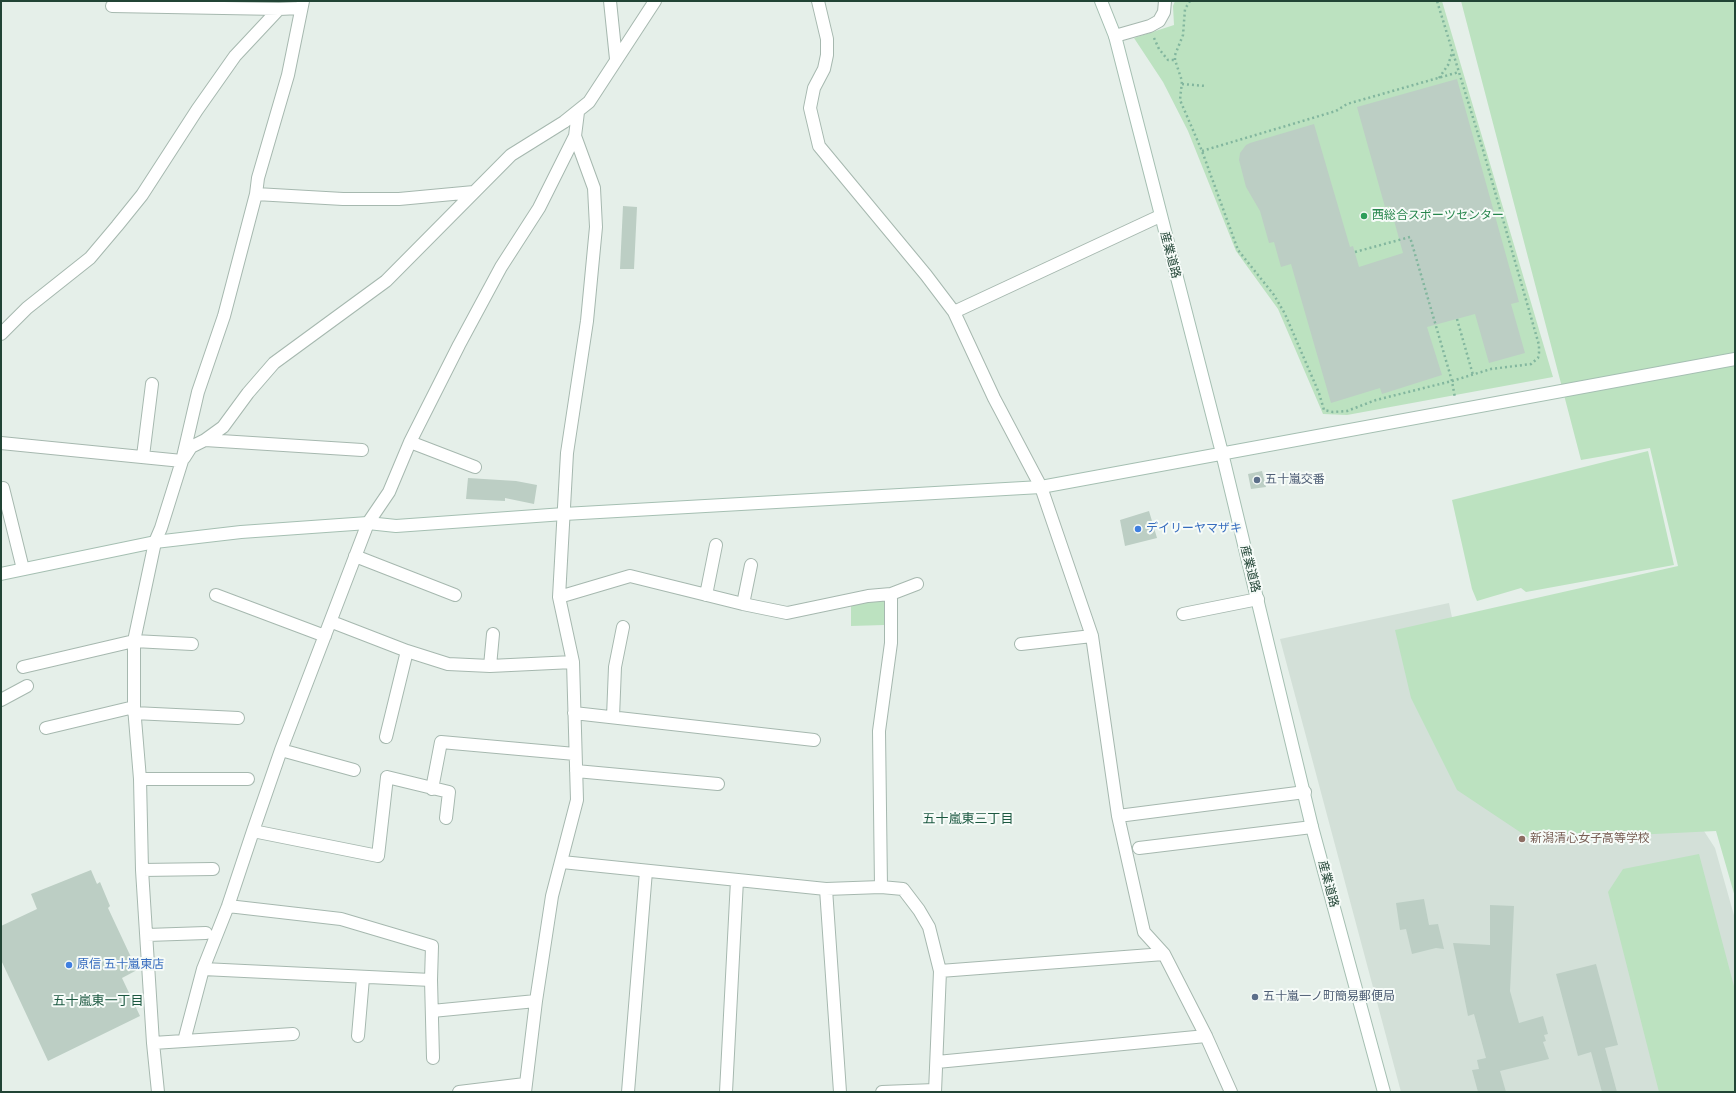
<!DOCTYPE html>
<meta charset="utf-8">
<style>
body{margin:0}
#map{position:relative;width:1736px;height:1093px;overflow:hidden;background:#e5efe9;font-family:"Noto Sans",sans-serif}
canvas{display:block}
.frame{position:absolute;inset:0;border:2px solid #214435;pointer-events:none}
</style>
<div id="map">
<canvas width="1736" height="1093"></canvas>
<div class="frame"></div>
</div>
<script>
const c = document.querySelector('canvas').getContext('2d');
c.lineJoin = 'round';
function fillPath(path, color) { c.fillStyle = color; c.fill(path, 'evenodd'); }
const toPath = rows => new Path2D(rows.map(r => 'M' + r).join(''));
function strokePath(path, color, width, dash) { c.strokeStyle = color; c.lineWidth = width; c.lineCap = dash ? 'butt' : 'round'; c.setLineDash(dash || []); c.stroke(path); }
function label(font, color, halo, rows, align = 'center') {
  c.font = font + ' "Noto Sans","Noto Sans JP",sans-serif'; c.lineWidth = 4; c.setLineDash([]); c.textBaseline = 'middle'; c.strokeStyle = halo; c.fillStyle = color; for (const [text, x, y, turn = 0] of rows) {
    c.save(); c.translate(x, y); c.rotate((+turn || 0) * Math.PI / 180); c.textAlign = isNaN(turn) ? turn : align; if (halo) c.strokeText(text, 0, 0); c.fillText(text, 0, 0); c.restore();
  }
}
const built = toPath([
 [1449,603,1464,675,1704,831,1715,848,1735,919,1735,1092,1401,1092,1280,639]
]);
const green = toPath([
 [1175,1,1442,1,1553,377,1347,415,1323,414,1278,309,1236,251,1188,131,1163,82,1134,38,1174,25,1173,6],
 [1461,1,1735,1,1735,897,1716,831,1532,840,1457,790,1411,698,1395,630,1678,566,1650,448,1581,460],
 [1648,451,1674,565,1526,592,1521,588,1477,601,1472,589,1452,500],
 [877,597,885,601,884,625,851,626,851,602],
 [1699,854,1735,990,1735,1092,1659,1092,1608,892,1623,869]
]);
const building = toPath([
 [1457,79,1519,302,1511,304,1525,353,1489,363,1475,314,1427,327,1442,375,1382,394,1380,388,1331,403,1291,264,1281,267,1274,242,1269,243,1260,211,1246,187,1239,160,1240,153,1246,145,1250,143,1314,124,1350,247,1353,246,1359,267,1403,253,1390,206,1385,207,1357,107],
 [623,206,637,207,634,269,620,269],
 [1262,471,1266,487,1251,489,1248,474],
 [468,478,516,481,537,485,534,504,505,498,505,501,466,499],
 [1149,511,1157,538,1125,546,1120,520],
 [91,870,97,884,100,882,110,906,108,908,137,970,122,978,140,1016,48,1061,1,960,1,926,37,909,31,894],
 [1424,899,1429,925,1438,924,1444,949,1436,948,1412,954,1406,929,1400,930,1396,903],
 [1490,905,1514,906,1510,991,1519,1023,1543,1016,1548,1034,1544,1035,1546,1041,1543,1042,1549,1059,1500,1071,1506,1092,1478,1092,1472,1070,1479,1069,1477,1060,1486,1058,1474,1014,1468,1016,1453,943,1490,945],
 [1596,964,1618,1045,1605,1048,1617,1092,1602,1092,1591,1052,1578,1056,1556,974]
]);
const path = toPath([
 [1190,1,1185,9,1183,35,1175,55,1175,60,1182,81,1180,100,1202,151,1238,250,1274,295,1285,314,1319,393,1324,410,1333,412,1347,411,1376,400,1452,381,1491,369,1531,364,1538,358,1539,353,1539,345,1483,150,1437,1],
 [1154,38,1159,49,1168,60,1175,60],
 [1439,78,1448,65,1452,53],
 [1182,84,1206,86],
 [1202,151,1336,111,1347,104,1459,72],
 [1355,252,1410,237,1452,381,1455,398],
 [1457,319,1473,375]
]);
const street = toPath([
 [610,1,616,59],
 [818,1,827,39,827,55,824,69,814,88,810,108,819,146,926,275,954,312,994,398,1041,487,1092,636,1118,816,1144,932,1164,954,1206,1036,1231,1092],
 [112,6,279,9],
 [1115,36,1150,26,1159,21,1164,12,1165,1],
 [256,194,343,199,399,199,474,192],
 [954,312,1160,216],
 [1,334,27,308,90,258,117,226,142,195,197,110,235,56,279,9,300,8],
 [205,440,362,450],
 [410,442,475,467],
 [1,443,182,461],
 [143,456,152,384],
 [184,458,191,447,205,440,223,427,248,393,274,363,386,281,511,155,564,122,589,102,655,1],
 [3,488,23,569],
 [355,556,455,595],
 [216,595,325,636],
 [706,595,716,545],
 [559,597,630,576,743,604,787,613,868,596,891,594,917,584],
 [743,604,751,565],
 [1183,614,1258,599],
 [332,622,407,651,448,664,490,666,573,662],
 [1021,644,1092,636],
 [490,666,493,634],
 [23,667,134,641,192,644],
 [1,700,27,686],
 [134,713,238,718],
 [574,713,814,740],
 [613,717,615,667,623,627],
 [46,728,134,707],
 [386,737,407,651],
 [281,750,354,770],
 [576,771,718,784],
 [140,779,248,779],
 [432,789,441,742,575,754],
 [1118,816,1305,792],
 [253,831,378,856,387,777,449,792,446,818],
 [1139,848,1312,827],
 [562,862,826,889,881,887,903,889,919,910,929,927,940,971,935,1092],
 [142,870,213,869],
 [881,887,879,731,891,643,891,594],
 [826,889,840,1092],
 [228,906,341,919,432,946,431,980,433,1058],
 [147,935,206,933],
 [203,969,431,980],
 [940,971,1164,954],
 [432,1011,536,1001],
 [358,1036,363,978],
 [184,1041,293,1034],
 [153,1043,184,1041,203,969,228,906,253,831,281,750,368,523,389,492,410,442,459,345,501,267,539,208,575,136],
 [937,1062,1206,1036],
 [158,1092,153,1043,142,870,140,779,134,707,134,641,155,542,161,528,182,461,198,392,224,316,256,194,258,178,288,75,303,1],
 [459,1092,525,1084],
 [525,1092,536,1001,552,896,577,800,573,662,559,597,567,453,587,321,596,227,594,188,575,136,578,112],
 [628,1092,646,871],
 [726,1092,737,880],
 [882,1092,935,1090]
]);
const secondary = toPath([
 [1101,1,1115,36,1222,453,1312,827,1384,1092],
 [1,574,155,542,241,532,368,523,396,526,564,514,1041,487,1735,359]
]);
const markers = [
 [1364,216,4,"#2e9e5b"],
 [1257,480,4,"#5c6f8a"],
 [1138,529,4,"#3f7fe0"],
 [1522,839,4,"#8d6e63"],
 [69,965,4,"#3f7fe0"],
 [1255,997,4,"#5c6f8a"]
];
const leisureNames = [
 ["西総合スポーツセンター",1372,216]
];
const streetNames = [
 ["産業道路",1170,255,75],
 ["産業道路",1250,569,76],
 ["産業道路",1328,884,75]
];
const serviceNames = [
 ["五十嵐交番",1265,480],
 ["五十嵐一ノ町簡易郵便局",1263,997]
];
const shopNames = [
 ["デイリーヤマザキ",1146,529],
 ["原信 五十嵐東店",77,965]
];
const educationNames = [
 ["新潟清心女子高等学校",1530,839]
];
const neighbourhoodNames = [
 ["五十嵐東三丁目",968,819],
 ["五十嵐東一丁目",98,1001]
];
fillPath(built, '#d3e0d8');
fillPath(green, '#bce2c0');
fillPath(building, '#bccec4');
strokePath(street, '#a6b8af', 14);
strokePath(secondary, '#a5bfb2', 14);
strokePath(path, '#82b69e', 2.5, [2, 3]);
strokePath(street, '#fff', 12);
strokePath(secondary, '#fff', 12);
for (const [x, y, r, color] of markers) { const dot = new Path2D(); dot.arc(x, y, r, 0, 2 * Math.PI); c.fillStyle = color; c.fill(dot); strokePath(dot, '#f6fbf8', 1.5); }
label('12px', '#27864d', '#f6fbf8', leisureNames, 'left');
label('12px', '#214435', '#f6fbf8', streetNames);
label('12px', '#4e5e75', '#f6fbf8', serviceNames, 'left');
label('12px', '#366cbe', '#f6fbf8', shopNames, 'left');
label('12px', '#785e54', '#f6fbf8', educationNames, 'left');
label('13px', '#1b5840', '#f6fbf8', neighbourhoodNames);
</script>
